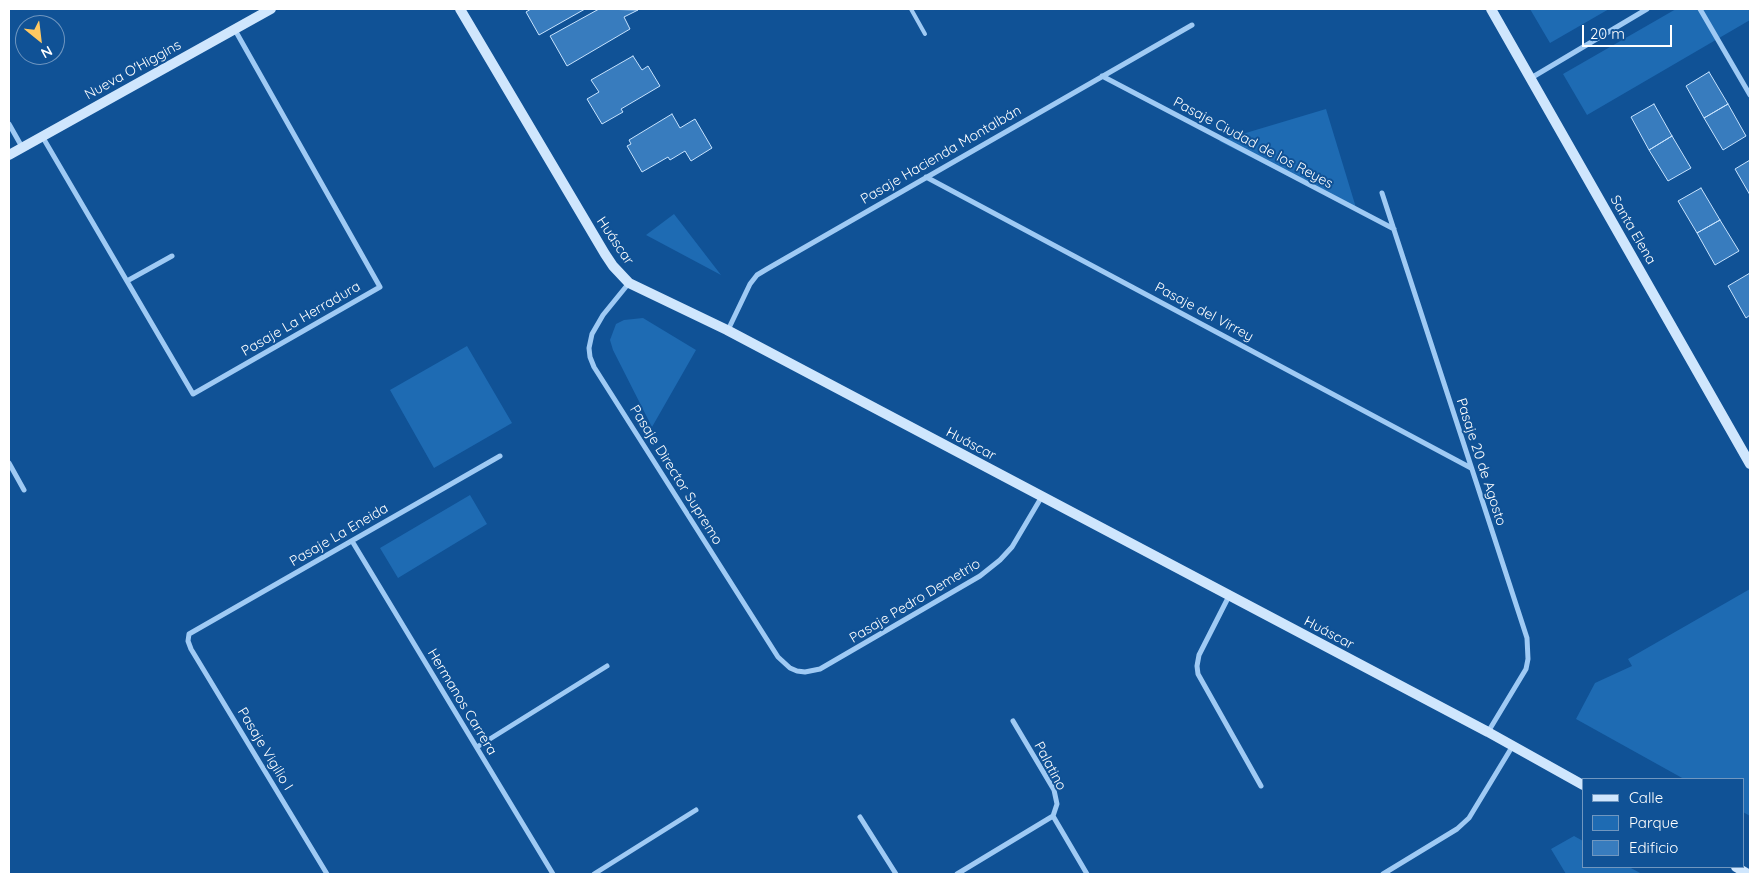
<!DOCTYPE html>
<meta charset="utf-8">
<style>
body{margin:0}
#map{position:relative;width:1759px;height:883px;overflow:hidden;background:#105296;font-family:Quicksand,sans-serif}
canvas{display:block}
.frame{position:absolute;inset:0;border:10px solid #fff;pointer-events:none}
.legend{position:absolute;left:1582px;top:778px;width:162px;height:90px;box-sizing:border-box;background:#105296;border:1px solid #7097c0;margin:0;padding:6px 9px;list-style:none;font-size:15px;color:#fff}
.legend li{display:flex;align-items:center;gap:10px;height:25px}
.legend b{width:25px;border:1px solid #7097c0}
.north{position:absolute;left:15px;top:15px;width:50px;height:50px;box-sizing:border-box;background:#105296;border:1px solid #7097c0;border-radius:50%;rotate:151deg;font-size:14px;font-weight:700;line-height:20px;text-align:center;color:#fff}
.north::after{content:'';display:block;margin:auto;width:18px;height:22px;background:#ffc862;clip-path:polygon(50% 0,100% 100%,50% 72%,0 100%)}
.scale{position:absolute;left:1582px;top:25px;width:90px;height:22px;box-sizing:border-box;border:2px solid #fff;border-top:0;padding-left:6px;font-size:15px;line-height:18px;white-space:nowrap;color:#fff;-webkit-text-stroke:4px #105296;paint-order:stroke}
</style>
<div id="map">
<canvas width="1759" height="883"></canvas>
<div class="frame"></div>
<ul class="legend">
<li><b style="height:6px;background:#cfe6fd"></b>Calle</li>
<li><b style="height:14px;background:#1e6bb3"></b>Parque</li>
<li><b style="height:14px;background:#387cbe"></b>Edificio</li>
</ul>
<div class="north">N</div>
<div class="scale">20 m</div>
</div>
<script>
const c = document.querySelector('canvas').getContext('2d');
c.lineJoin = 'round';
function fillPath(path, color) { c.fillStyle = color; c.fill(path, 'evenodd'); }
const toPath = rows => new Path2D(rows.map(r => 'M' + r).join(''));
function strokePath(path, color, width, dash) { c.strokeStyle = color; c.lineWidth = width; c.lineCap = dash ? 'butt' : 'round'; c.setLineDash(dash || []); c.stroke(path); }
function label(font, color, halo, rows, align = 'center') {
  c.font = font + ' Quicksand,sans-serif'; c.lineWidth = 4; c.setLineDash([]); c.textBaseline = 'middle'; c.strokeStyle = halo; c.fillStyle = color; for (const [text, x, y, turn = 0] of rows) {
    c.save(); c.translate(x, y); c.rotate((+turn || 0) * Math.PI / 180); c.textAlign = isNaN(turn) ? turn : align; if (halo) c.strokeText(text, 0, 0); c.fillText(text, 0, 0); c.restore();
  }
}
const green = toPath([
 [1530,9,1609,9,1550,43],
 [1676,9,1750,9,1750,20,1587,115,1563,74],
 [1326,109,1357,211,1219,141],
 [674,214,721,275,646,235],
 [643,318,696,350,652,427,613,350,610,340,616,324,624,320],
 [467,346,512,423,434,468,390,390],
 [470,495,487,524,398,578,380,548],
 [1750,589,1750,816,1743,812,1743,779,1684,779,1576,719,1595,683,1632,666,1628,659],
 [1574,836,1583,841,1583,867,1629,867,1642,874,1566,874,1551,849]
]);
const building = toPath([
 [531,9,585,9,539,35,526,12,531,9],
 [599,9,638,10,624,17,630,29,567,66,550,36,599,9],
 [633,56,642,70,648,66,660,86,621,109,623,112,602,124,587,99,599,92,591,80,633,56],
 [1709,72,1728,104,1704,118,1686,86,1709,72],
 [1654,104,1672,136,1649,150,1631,117,1654,104],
 [1728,104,1746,136,1723,150,1704,118,1728,104],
 [672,114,680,128,695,119,712,148,691,161,685,151,670,160,668,157,642,172,627,146,631,144,629,140,672,114],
 [1672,136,1691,168,1668,181,1649,150,1672,136],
 [1750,160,1750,195,1735,169,1750,160],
 [1701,188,1720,220,1697,233,1678,201,1701,188],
 [1720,220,1739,251,1715,265,1697,233,1720,220],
 [1750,273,1750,315,1746,318,1728,286,1750,273]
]);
const lane = toPath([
 [911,9,925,34]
]);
const street = toPath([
 [1700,9,1750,95],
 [1102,76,1394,229],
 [1531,78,1647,9],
 [9,124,22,147],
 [42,136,193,394,380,287,235,30],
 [926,177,1471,468],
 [1382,193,1527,638,1528,659,1526,669,1488,732],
 [127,281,172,256],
 [629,283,603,315,592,334,589,348,590,357,594,367,778,657,790,668,797,671,805,672,820,669,980,576,1000,560,1012,547,1041,498],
 [728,330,750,284,757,275,767,269,1192,25],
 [9,463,24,490],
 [352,541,553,874],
 [1229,596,1199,655,1197,666,1198,674,1261,786],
 [1013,721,1054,790,1057,804,1053,816],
 [477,747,607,666],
 [1053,816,1087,874],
 [860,817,896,874],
 [327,874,191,649,188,641,189,634,500,456],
 [594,874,696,810],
 [957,874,1053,816],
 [1383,874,1457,829,1469,818,1512,747]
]);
const secondary = toPath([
 [460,9,605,254,613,266,629,283,727,330,1488,732,1583,785],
 [1491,9,1750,464],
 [9,155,271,9],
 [1736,867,1748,874]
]);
const streetNames = [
 ["Nueva O'Higgins",133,70,-29],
 ["Pasaje Ciudad de los Reyes",1253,143,28],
 ["Pasaje Hacienda Montalbán",941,155,-30],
 ["Santa Elena",1633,230,60],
 ["Huáscar",615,241,56],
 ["Pasaje del Virrey",1204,312,28],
 ["Pasaje La Herradura",301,319,-30],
 ["Huáscar",971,444,28],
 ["Pasaje 20 de Agosto",1481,462,72],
 ["Pasaje Director Supremo",676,475,58],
 ["Pasaje La Eneida",339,535,-30],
 ["Pasaje Pedro Demetrio",915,601,-31],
 ["Huáscar",1329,633,28],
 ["Hermanos Carrera",462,702,59],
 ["Pasaje Vigilio I",265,749,59],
 ["Palatino",1050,766,62]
];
fillPath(green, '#1e6bb3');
fillPath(building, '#387cbe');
strokePath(building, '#c7e3fe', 1);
strokePath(lane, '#9fcaf4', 4);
strokePath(street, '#9fcaf4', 5);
strokePath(secondary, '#cfe6fd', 10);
label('14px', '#fff', '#105296', streetNames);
</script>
